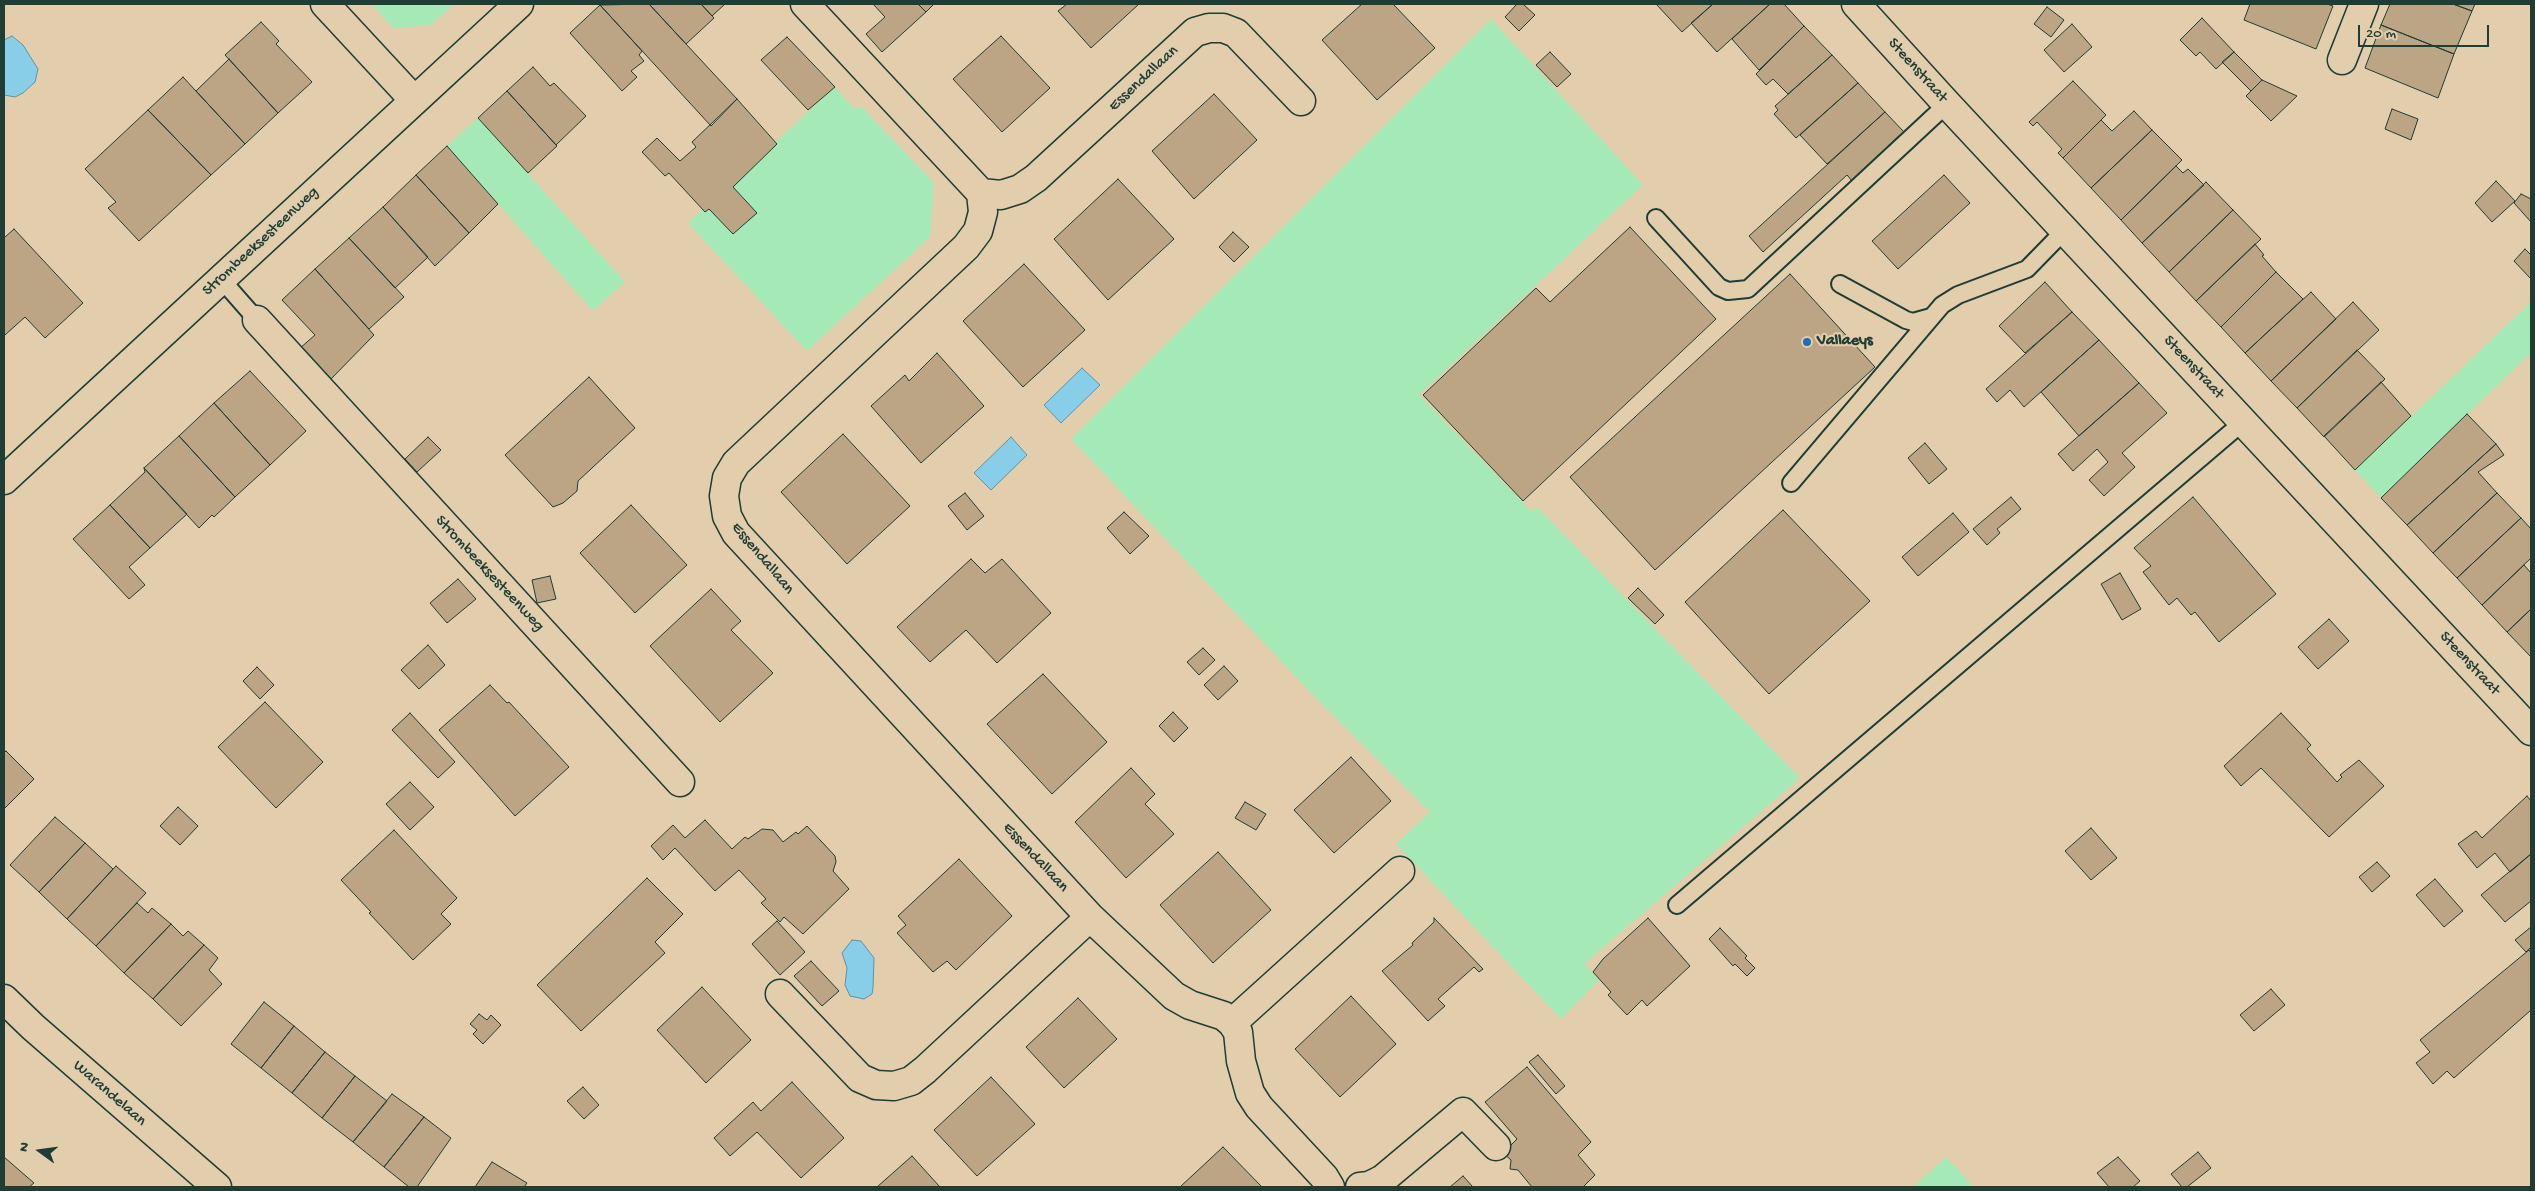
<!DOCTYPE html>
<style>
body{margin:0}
#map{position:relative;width:2535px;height:1191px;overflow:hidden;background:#e2cdac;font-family:"Gochi Hand",sans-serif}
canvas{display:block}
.frame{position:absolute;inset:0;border:5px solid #1f3d34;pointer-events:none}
.north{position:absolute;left:15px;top:1126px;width:50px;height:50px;-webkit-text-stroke:4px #e2cdac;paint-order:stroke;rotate:284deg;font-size:14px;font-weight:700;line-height:20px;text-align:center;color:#1f3d34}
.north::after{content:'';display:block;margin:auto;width:18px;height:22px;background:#1f3d34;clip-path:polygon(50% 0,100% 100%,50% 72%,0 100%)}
.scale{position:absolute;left:2358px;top:25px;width:131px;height:22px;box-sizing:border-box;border:2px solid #1f3d34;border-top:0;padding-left:6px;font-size:15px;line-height:18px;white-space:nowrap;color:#1f3d34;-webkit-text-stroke:4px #e2cdac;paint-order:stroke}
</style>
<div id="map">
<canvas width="2535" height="1191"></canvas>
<div class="frame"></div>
<div class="north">N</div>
<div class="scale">20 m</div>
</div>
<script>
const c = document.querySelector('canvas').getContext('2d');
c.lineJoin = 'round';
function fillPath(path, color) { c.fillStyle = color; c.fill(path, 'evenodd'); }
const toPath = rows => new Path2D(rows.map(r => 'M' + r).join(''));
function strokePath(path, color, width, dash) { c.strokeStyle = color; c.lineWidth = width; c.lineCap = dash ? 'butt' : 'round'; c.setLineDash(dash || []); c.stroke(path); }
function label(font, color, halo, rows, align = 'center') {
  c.font = font + ' "Gochi Hand",sans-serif'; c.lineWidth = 4; c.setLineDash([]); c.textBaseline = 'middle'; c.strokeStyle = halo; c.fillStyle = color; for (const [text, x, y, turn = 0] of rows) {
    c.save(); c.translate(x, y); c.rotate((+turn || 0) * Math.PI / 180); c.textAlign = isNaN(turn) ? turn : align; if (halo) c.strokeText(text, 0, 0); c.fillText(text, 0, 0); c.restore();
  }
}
const green = toPath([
 [372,4,454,4,431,25,393,28],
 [1491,19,1643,185,1419,395,1532,512,1537,507,1800,778,1584,964,1599,980,1561,1019,1396,844,1430,812,1315,697,1071,439],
 [835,87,853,108,862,107,934,183,930,237,807,351,688,223],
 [478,118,625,282,593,311,447,146],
 [2531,302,2531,353,2381,498,2355,470],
 [1946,1157,1974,1187,1913,1187]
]);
const water = toPath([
 [12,36,23,45,38,69,35,82,23,93,15,97,4,95,4,40,12,36],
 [1082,368,1100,385,1061,423,1044,405,1082,368],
 [1011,437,1027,455,991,490,974,473,1011,437],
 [852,940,861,941,874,958,873,988,872,994,864,999,850,996,845,985,847,968,842,953,852,940]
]);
const building = toPath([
 [649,4,701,4,714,18,686,44,649,4],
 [649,4,737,99,711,126,600,5,649,4],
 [701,4,725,4,712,16,701,4],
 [873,4,918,4,926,12,882,52,866,34,885,17,873,4],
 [918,4,934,4,926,12,918,4],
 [1067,4,1139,4,1091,48,1058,11,1067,4],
 [1362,4,1393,4,1435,48,1377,100,1322,40,1362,4],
 [1517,4,1523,4,1535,15,1519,31,1505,17,1517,4],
 [1656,4,1713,4,1682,32,1656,4],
 [1713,4,1770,4,1717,52,1691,23,1713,4],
 [1770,4,1784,4,1804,26,1759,70,1732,39,1770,4],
 [2250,4,2327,4,2333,6,2316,49,2244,20,2250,4],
 [2390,4,2453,4,2472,11,2454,54,2381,25,2390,4],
 [2453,4,2475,4,2472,11,2453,4],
 [600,5,642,51,639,55,644,61,631,71,637,77,622,91,570,33,600,5],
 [2047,7,2064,20,2051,37,2034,24,2047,7],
 [2202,18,2234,52,2216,69,2200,52,2196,56,2180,40,2202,18],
 [261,22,279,41,276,44,312,82,278,113,225,55,261,22],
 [2072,24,2092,47,2064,72,2044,50,2072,24],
 [2381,25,2454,54,2438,98,2365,68,2381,25],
 [1804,26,1832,55,1788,94,1773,79,1766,85,1756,74,1804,26],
 [1001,36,1050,88,1002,132,953,79,1001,36],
 [787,37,835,87,808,110,761,60,787,37],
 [1550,52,1571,74,1557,87,1536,65,1550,52],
 [2234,52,2262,80,2251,91,2222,62,2234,52],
 [1832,55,1858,83,1796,138,1774,114,1778,110,1775,106,1832,55],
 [229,59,278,113,245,144,196,91,229,59],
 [533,67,550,86,554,83,586,116,556,145,507,91,533,67],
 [183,77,245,144,211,175,148,110,183,77],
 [2262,80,2297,96,2271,121,2246,96,2262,80],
 [2073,81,2106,115,2063,158,2058,153,2062,149,2037,122,2033,126,2029,122,2073,81],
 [1858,83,1885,112,1827,164,1800,135,1858,83],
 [507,91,557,146,528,173,478,118,507,91],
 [1214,94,1257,140,1194,199,1152,151,1214,94],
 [737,99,777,144,733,187,757,213,733,234,709,209,705,212,669,173,665,176,642,152,657,138,680,161,696,147,692,142,737,99],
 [2392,109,2418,119,2411,140,2385,129,2392,109],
 [148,110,211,175,139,241,108,208,116,202,85,169,148,110],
 [2134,111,2152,130,2091,188,2063,158,2101,120,2112,131,2134,111],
 [1885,112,1905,133,1852,181,1847,175,1763,252,1749,236,1885,112],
 [2152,130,2182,160,2121,220,2091,188,2152,130],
 [447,146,498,204,469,233,416,175,447,146],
 [2176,166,2183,173,2188,169,2204,185,2142,243,2121,220,2176,166],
 [416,175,469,233,435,266,383,207,416,175],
 [1944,175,1970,203,1898,269,1872,241,1944,175],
 [1118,179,1174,239,1108,300,1054,239,1118,179],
 [2496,181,2515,201,2492,222,2475,203,2496,181],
 [2206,182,2233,210,2169,272,2142,243,2206,182],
 [2521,194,2531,199,2531,222,2514,203,2521,194],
 [383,207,428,257,395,288,349,238,383,207],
 [2233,210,2261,239,2196,301,2169,272,2233,210],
 [1630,227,1716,319,1523,501,1423,395,1536,288,1550,302,1630,227],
 [14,229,83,303,45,338,25,317,5,335,4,334,4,238,14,229],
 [1233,232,1249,247,1234,262,1219,247,1233,232],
 [349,238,404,297,369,329,315,269,349,238],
 [2255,244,2264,255,2262,256,2276,272,2221,327,2196,301,2255,244],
 [2525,249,2531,255,2531,279,2514,261,2525,249],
 [1024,264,1085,330,1023,387,963,321,1024,264],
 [315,269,374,335,329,381,299,349,315,335,282,300,315,269],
 [2276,272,2303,299,2245,353,2221,327,2276,272],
 [1790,274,1875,367,1655,570,1570,477,1790,274],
 [2045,282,2072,312,2025,353,1999,326,2045,282],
 [2311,292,2336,319,2271,381,2245,353,2311,292],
 [2353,302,2379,330,2297,408,2271,381,2353,302],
 [2072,312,2099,340,2024,407,2010,390,1997,402,1986,389,2072,312],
 [2099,340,2139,383,2079,436,2041,392,2099,340],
 [2357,350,2385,379,2324,437,2297,408,2357,350],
 [937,353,984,406,921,463,871,406,905,375,909,381,937,353],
 [250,371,306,431,270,465,214,403,250,371],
 [589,377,635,428,578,481,577,491,563,503,553,507,505,455,589,377],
 [2381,382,2411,416,2355,470,2324,436,2381,382],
 [2139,383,2167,413,2122,453,2135,467,2104,496,2089,480,2108,462,2097,449,2073,471,2058,454,2139,383],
 [214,403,270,465,235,497,179,436,214,403],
 [2467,414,2496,444,2407,525,2381,498,2467,414],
 [843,434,910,506,847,564,781,492,843,434],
 [179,436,235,497,214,517,212,515,199,528,144,468,179,436],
 [428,437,441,450,417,472,405,459,428,437],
 [1925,443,1947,469,1929,484,1908,458,1925,443],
 [2496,444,2504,455,2478,472,2497,493,2433,553,2407,525,2496,444],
 [144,468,187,514,150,548,110,505,145,472,144,468],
 [965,493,984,516,967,530,948,506,965,493],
 [2497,493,2521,518,2457,578,2433,553,2497,493],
 [2011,497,2021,509,1997,529,2000,533,1987,545,1973,529,2011,497],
 [2193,497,2276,594,2219,642,2195,612,2191,615,2177,598,2169,605,2143,572,2151,566,2134,548,2193,497],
 [110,505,150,548,129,567,145,585,129,599,73,539,110,505],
 [631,505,687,565,635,613,580,553,631,505],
 [1783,510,1870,601,1769,694,1685,602,1783,510],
 [1124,512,1149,536,1130,554,1107,528,1124,512],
 [1953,513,1969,532,1918,576,1902,557,1953,513],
 [2521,518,2531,529,2531,558,2482,605,2457,578,2521,518],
 [971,559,985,573,1002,559,1051,613,997,663,966,630,930,662,897,627,971,559],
 [2524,565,2531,573,2531,609,2507,632,2482,605,2524,565],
 [2120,573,2141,609,2122,620,2101,584,2120,573],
 [550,576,556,599,537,603,532,580,550,576],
 [458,579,476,599,447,623,430,603,458,579],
 [1638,588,1664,615,1655,624,1628,598,1638,588],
 [711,589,741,621,731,630,773,673,720,722,650,646,711,589],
 [2531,609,2531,657,2507,632,2531,609],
 [2329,619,2349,641,2318,669,2298,647,2329,619],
 [428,645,445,665,419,689,401,670,428,645],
 [1203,648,1215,660,1199,675,1187,662,1203,648],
 [1224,666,1238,681,1218,700,1204,685,1224,666],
 [257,667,274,685,260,699,243,681,257,667],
 [1043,674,1107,742,1052,794,987,724,1043,674],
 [490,685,507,703,509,702,569,767,515,816,439,730,490,685],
 [265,702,323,762,276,808,218,747,265,702],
 [1173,712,1188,728,1174,742,1159,726,1173,712],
 [410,713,455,762,438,778,392,730,410,713],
 [2281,713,2311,745,2307,749,2337,782,2342,777,2340,775,2359,760,2384,786,2329,837,2261,768,2241,786,2224,766,2281,713],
 [6,751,34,779,4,809,4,753,6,751],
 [1351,757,1391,801,1334,853,1294,810,1351,757],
 [1131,768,1155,794,1145,804,1174,834,1126,878,1075,822,1131,768],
 [410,782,434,807,410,830,386,804,410,782],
 [2527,796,2531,801,2531,854,2510,872,2495,853,2477,868,2458,844,2476,831,2482,838,2527,796],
 [1245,802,1266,814,1256,830,1235,818,1245,802],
 [178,807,198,826,180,845,160,826,178,807],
 [55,817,85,843,39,892,10,865,55,817],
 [705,820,732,849,745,837,748,839,762,829,773,830,783,842,796,832,798,834,807,826,835,856,836,862,833,871,849,889,803,934,784,917,780,922,761,903,766,899,739,870,715,891,675,848,663,860,651,846,673,825,685,838,705,820],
 [2091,828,2117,858,2091,880,2065,851,2091,828],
 [394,830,457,898,441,914,451,924,413,960,369,913,371,912,341,880,394,830],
 [85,843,113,869,67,919,39,892,85,843],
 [1218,852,1271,910,1213,963,1160,905,1218,852],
 [2531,854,2531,901,2505,922,2481,895,2531,854],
 [959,859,1012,916,956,970,947,961,933,972,897,933,906,925,898,916,959,859],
 [2377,862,2390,876,2372,892,2359,877,2377,862],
 [116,866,146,893,96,946,67,919,116,866],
 [647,878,683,914,655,942,665,953,581,1031,537,985,647,878],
 [2435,879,2463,911,2444,927,2416,895,2435,879],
 [137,903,148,913,152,908,171,924,124,973,96,946,137,903],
 [1434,918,1483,969,1479,972,1474,967,1438,999,1445,1006,1428,1021,1382,971,1413,945,1412,943,1434,922,1434,918],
 [1648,918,1690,966,1647,1006,1642,1000,1627,1015,1608,995,1611,992,1593,972,1603,959,1648,918],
 [777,921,805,952,780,975,752,944,777,921],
 [171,924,183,936,188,931,204,945,153,999,124,973,171,924],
 [2531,927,2531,947,2526,952,2515,940,2531,927],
 [1720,928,1747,956,1745,958,1755,968,1747,976,1735,964,1733,966,1709,939,1720,928],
 [204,945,218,958,209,970,222,984,181,1026,153,999,204,945],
 [2529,950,2531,953,2531,1010,2454,1078,2447,1071,2433,1084,2416,1063,2430,1052,2420,1040,2529,950],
 [811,961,839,991,822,1006,794,976,811,961],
 [702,987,751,1040,706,1083,657,1030,702,987],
 [2271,989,2285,1005,2254,1031,2240,1015,2271,989],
 [1351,996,1396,1044,1340,1097,1295,1049,1351,996],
 [1078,998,1117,1039,1064,1088,1026,1047,1078,998],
 [264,1002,294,1026,261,1068,231,1044,264,1002],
 [479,1014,487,1020,491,1015,501,1025,483,1044,473,1034,477,1030,470,1024,479,1014],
 [294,1026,325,1052,292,1093,261,1068,294,1026],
 [325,1052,355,1076,322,1118,292,1093,325,1052],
 [1538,1055,1565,1086,1556,1094,1529,1062,1538,1055],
 [1527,1067,1591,1142,1578,1155,1595,1175,1583,1187,1532,1187,1518,1170,1510,1169,1511,1160,1503,1153,1517,1139,1485,1102,1527,1067],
 [355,1076,387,1101,353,1142,322,1118,355,1076],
 [991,1077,1035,1124,977,1176,934,1130,991,1077],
 [792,1082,844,1138,801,1178,757,1132,730,1156,714,1138,753,1102,761,1111,792,1082],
 [583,1087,599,1105,584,1119,567,1101,583,1087],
 [392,1094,424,1117,384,1167,353,1142,392,1094],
 [424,1117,451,1138,417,1187,409,1187,384,1167,424,1117],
 [1223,1147,1262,1187,1180,1187,1223,1147],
 [2198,1152,2211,1168,2187,1187,2182,1187,2171,1174,2198,1152],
 [912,1156,940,1187,877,1187,912,1156],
 [4,1157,34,1183,29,1187,4,1187,4,1157],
 [2118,1157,2140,1181,2133,1187,2109,1187,2097,1173,2118,1157],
 [492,1162,527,1183,524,1187,475,1187,492,1162],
 [1463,1176,1473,1187,1450,1187,1463,1176]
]);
const lane = toPath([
 [1656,218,1719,287,1728,291,1748,289,1947,104],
 [221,279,257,320],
 [1840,284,1906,320,1913,322,1931,317],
 [1791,483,1942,305,1958,295,2027,269,2066,229],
 [1677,905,2243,422]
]);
const street = toPath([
 [325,4,414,100],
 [805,4,981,193],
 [1856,4,1947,104,2531,731],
 [2342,60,2364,4],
 [1301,101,1236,33,1223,28,1209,28,1195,32,1036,178,1020,189,1001,195,981,193,983,212,978,231,966,247,736,463,727,478,724,496,727,516,736,533,1090,917,1174,996,1190,1005,1224,1016,1232,1023,1238,1032,1241,1061,1250,1093,1259,1107,1324,1177,1330,1187],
 [257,320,680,782],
 [780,994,860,1078,876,1085,894,1086,911,1081,925,1070,1090,917],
 [4,999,33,1027,217,1187],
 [1232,1023,1400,871],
 [1360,1187,1369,1186,1383,1179,1463,1112,1496,1146]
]);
const secondary = toPath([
 [4,480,519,4]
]);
const markers = [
 [1807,342,5,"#1f6fb2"]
];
const streetNames = [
 ["Steenstraat",1917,71,48],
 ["Essendallaan",1144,79,-43],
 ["Strombeeksesteenweg",261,242,-43],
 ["Steenstraat",2193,368,47],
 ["Essendallaan",762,559,50],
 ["Strombeeksesteenweg",489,574,47],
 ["Steenstraat",2469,664,47],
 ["Essendallaan",1035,858,47],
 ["Warandelaan",109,1094,41]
];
const poiNames = [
 ["Vallaeys",1817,342]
];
fillPath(green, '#a5eab6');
fillPath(water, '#88cee9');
strokePath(water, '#5e94a1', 1);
fillPath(building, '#bba585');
strokePath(building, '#1f3d34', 1);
strokePath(lane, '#1f3d34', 20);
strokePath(street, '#1f3d34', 31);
strokePath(secondary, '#1f3d34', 31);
strokePath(lane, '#e2cdac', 16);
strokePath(street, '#e2cdac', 28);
strokePath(secondary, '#e2cdac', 28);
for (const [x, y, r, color] of markers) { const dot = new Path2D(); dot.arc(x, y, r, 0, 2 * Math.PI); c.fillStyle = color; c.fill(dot); strokePath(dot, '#e2cdac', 2); }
label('16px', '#1f3d34', '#e2cdac', streetNames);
label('bold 16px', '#1f3d34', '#e2cdac', poiNames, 'left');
</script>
